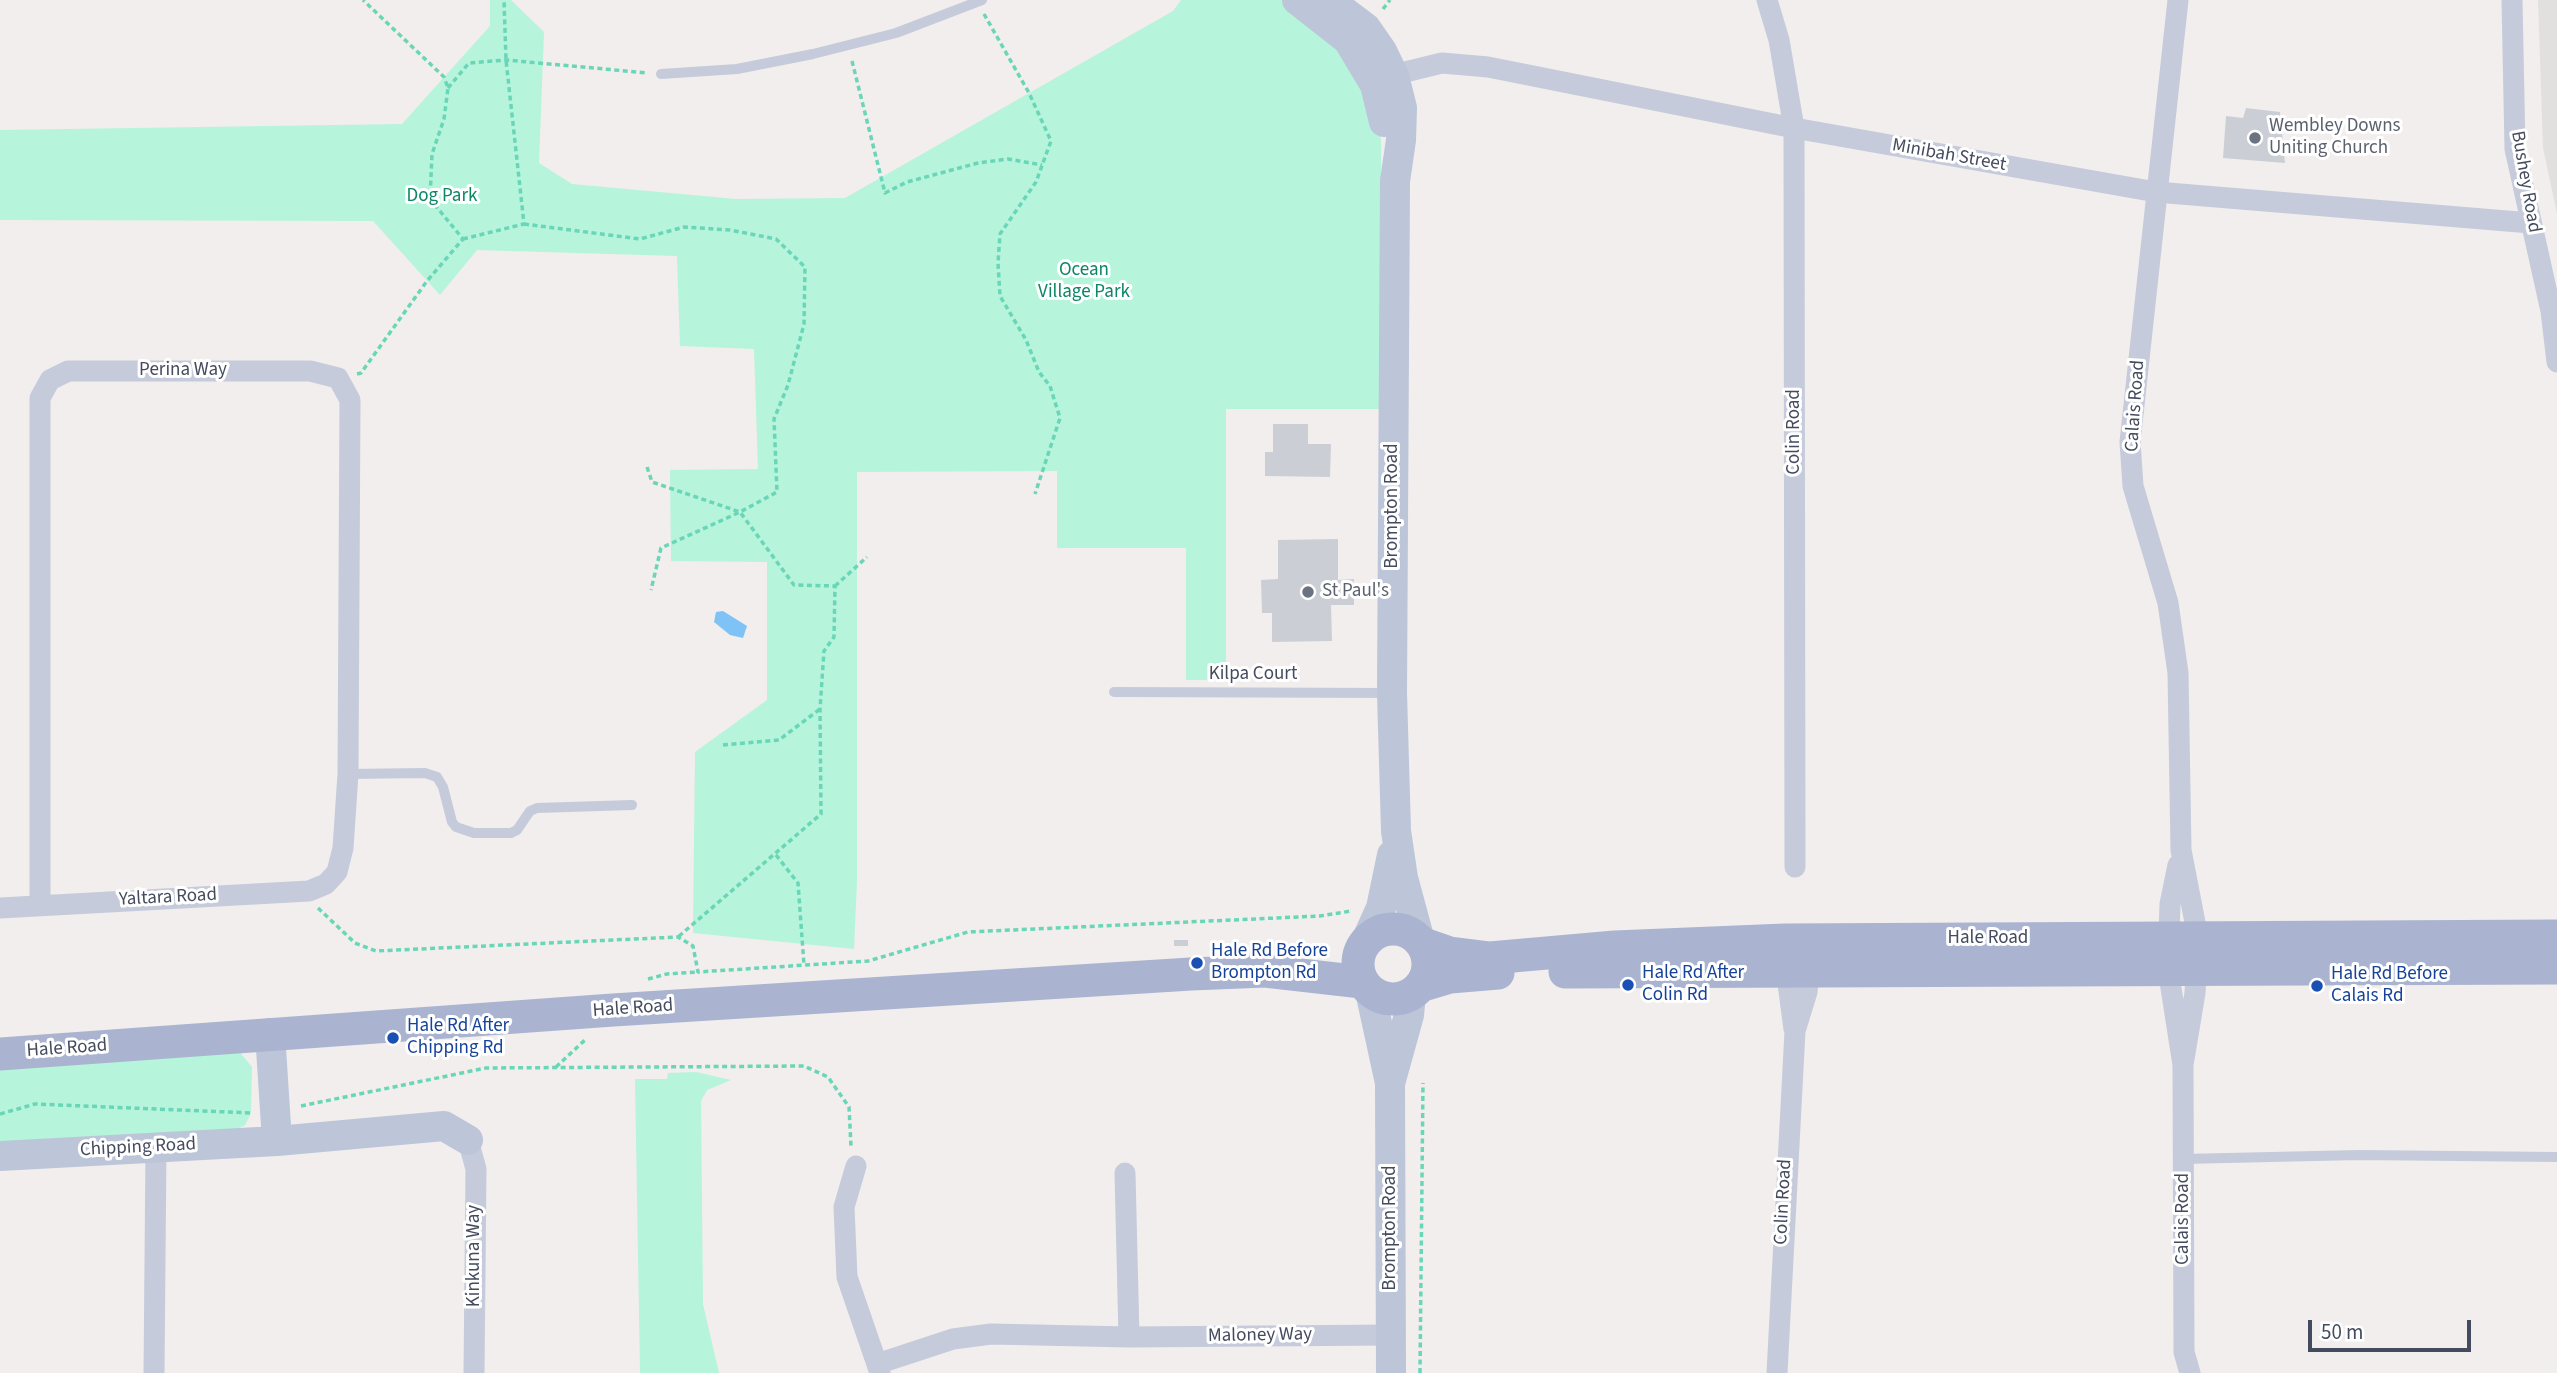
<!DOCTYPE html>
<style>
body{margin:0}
#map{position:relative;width:2557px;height:1373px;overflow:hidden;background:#f1eeed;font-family:"Source Sans 3",sans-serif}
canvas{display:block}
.scale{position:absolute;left:2308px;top:1320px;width:163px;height:32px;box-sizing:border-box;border:4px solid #444b5d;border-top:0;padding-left:9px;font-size:21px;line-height:24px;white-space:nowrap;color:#444b5d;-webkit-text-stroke:5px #fff;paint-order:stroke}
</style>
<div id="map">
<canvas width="2557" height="1373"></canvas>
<div class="scale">50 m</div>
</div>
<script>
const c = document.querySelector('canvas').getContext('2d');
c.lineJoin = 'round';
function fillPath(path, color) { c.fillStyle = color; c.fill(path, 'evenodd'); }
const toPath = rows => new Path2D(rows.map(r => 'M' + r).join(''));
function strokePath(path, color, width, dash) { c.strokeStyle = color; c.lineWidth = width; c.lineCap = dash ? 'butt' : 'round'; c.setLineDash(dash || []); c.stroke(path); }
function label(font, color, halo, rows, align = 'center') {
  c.font = font + ' "Source Sans 3",sans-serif'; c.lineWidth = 6; c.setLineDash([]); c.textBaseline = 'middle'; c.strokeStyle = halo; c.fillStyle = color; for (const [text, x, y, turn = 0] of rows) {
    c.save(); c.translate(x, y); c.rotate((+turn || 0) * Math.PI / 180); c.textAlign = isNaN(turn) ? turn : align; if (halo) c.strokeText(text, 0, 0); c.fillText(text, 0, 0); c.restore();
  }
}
const education = toPath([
 [2538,0,2557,0,2557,214,2543,148]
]);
const green = toPath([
 [490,0,511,0,544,32,539,163,572,184,736,199,845,198,1173,11,1181,0,1291,0,1342,44,1378,114,1381,142,1382,409,1226,409,1226,680,1186,680,1186,548,1057,548,1057,471,857,472,857,881,854,949,693,933,695,752,767,700,767,562,671,561,670,470,758,469,754,349,680,346,677,256,477,250,440,295,373,221,0,220,0,130,402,124,490,26],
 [237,1049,252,1067,251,1113,245,1125,232,1132,0,1144,0,1063],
 [696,1072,731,1080,707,1090,701,1101,703,1304,719,1373,640,1373,635,1079,667,1079,668,1073]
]);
const water = toPath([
 [723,611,747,626,743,638,730,635,714,622,716,612]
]);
const building = toPath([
 [2246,108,2280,112,2285,163,2223,158,2226,116,2243,118],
 [1273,424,1308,424,1308,444,1331,444,1330,477,1265,476,1265,452,1273,452],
 [1338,539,1338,580,1354,579,1354,605,1331,605,1332,641,1272,642,1272,613,1262,613,1261,580,1278,579,1278,540],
 [1174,940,1188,940,1188,946,1174,946]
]);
const path = toPath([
 [1383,9,1390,0],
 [984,14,1029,93,1051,141,1036,182,1000,234,998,263,1000,296,1026,340,1039,372,1050,386,1060,418,1035,494],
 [852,61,885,193,907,182,978,163,1008,159,1042,165],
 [448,88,469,63,506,60,648,73],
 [524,224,640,239,684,227,730,230,776,239,805,267,804,324,788,385,774,419,777,492,740,512,661,548,651,590],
 [463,239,524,224,506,60,504,0],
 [357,374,361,373,427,281,463,239,430,199,432,154,444,119,448,88,444,77,363,0],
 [647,467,652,482,740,512,794,585,835,586,834,637,824,651,820,709,821,814,678,937],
 [835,586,867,557],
 [723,745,779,740,820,709],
 [776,855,798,883,804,965],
 [318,908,355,943,376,951,678,937,693,946,698,972,868,961,968,932,1320,916,1351,911],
 [648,979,667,974,698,972],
 [556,1067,586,1039],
 [301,1106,486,1068,804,1066,828,1077,849,1107,851,1146],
 [0,1114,35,1104,252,1113],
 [1420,1373,1423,1083]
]);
const lane = toPath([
 [661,74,737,69,813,54,896,33,982,0],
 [1114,692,1391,693],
 [348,774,425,773,437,777,443,787,452,822,456,827,474,833,511,833,517,830,530,811,537,808,632,805],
 [2183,1159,2359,1155,2557,1157]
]);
const street = toPath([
 [1767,0,1779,40,1794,128,1795,867],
 [2178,0,2130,442,2133,486,2168,603,2178,673,2181,850,2198,938,2195,993,2183,1065],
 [2512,0,2515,149,2551,311,2557,362],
 [1383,81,1405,72,1442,63,1488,67,1794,128,2156,192,2531,223],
 [2178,865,2170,904,2168,969,2183,1065,2184,1352,2190,1373],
 [0,908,309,891,326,884,337,872,343,848,348,774,350,400,338,378,310,371,68,371,50,380,40,398,40,904],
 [1785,961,1794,1029],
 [468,1140,476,1169,474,1373],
 [856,1166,844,1207,847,1277,880,1373],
 [1125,1173,1129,1337],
 [877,1364,953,1339,991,1334,1129,1337,1391,1335],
 [154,1373,156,1147],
 [1777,1373,1795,1031,1807,992,1810,960]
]);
const secondary = toPath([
 [1297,0,1348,40,1375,85,1384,122],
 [1329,0,1366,28,1382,51,1394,76,1402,108,1401,140,1395,181,1392,693,1396,831,1403,878,1420,941],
 [1366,941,1381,908,1392,855],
 [1370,991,1390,1083,1391,1373],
 [270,1033,277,1141],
 [1391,1080,1409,1015,1411,994],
 [0,1156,277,1141,444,1126,468,1140]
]);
const primary = toPath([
 '1358 964a35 35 0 1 1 70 0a35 35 0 1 1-70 0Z',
 [1421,943,1450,953,1490,958,1615,947,1785,940,2557,936],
 [1565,972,2557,968],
 [1420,986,1450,977,1498,973],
 [0,1054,613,1010,1191,974,1265,971,1362,982]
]);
const markers = [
 [2255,138,7,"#6b7280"],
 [1308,592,7,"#6b7280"],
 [1197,963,7,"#1a4fb4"],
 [1628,985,7,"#1a4fb4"],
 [2317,986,7,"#1a4fb4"],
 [393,1038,7,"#1a4fb4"]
];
const worshipNames = [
 ["Wembley Downs",2269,127],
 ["Uniting Church",2269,149],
 ["St Paul's",1322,592]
];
const streetNames = [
 ["Minibah Street",1949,156,10],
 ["Bushey Road",2525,182,80],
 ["Perina Way",183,371],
 ["Calais Road",2136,406,-86],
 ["Colin Road",1795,432,-90],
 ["Brompton Road",1393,506,-90],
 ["Kilpa Court",1253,675],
 ["Yaltara Road",168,898,-3],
 ["Hale Road",1988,939],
 ["Hale Road",633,1009,-4],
 ["Hale Road",67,1049,-4],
 ["Chipping Road",138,1148,-3],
 ["Colin Road",1784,1202,-87],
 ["Calais Road",2184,1219,-90],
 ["Brompton Road",1391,1228,-90],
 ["Kinkuna Way",475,1256,-90],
 ["Maloney Way",1260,1336,-1]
];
const parkNames = [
 ["Dog Park",442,197],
 ["Ocean",1084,271],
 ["Village Park",1084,293]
];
const transitNames = [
 ["Hale Rd Before",1211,952],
 ["Brompton Rd",1211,974],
 ["Hale Rd After",1642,974],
 ["Colin Rd",1642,996],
 ["Hale Rd Before",2331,975],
 ["Calais Rd",2331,997],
 ["Hale Rd After",407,1027],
 ["Chipping Rd",407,1049]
];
fillPath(education, '#e2dfdf');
fillPath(green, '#b6f4db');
fillPath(water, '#7ec2f6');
fillPath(building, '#ccced6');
strokePath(path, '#6ad6b8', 3.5, [5, 3.5]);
strokePath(lane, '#c5cbda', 10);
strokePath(street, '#c5cbda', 21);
strokePath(secondary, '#bdc5d9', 30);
strokePath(primary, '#aab4d0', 33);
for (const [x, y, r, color] of markers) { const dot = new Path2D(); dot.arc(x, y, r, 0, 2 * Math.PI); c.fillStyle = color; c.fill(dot); strokePath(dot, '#fff', 2.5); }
label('19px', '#5b616d', '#fff', worshipNames, 'left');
label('19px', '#444b5d', '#fff', streetNames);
label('19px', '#0c8664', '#fff', parkNames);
label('19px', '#164399', '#fff', transitNames, 'left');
</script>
